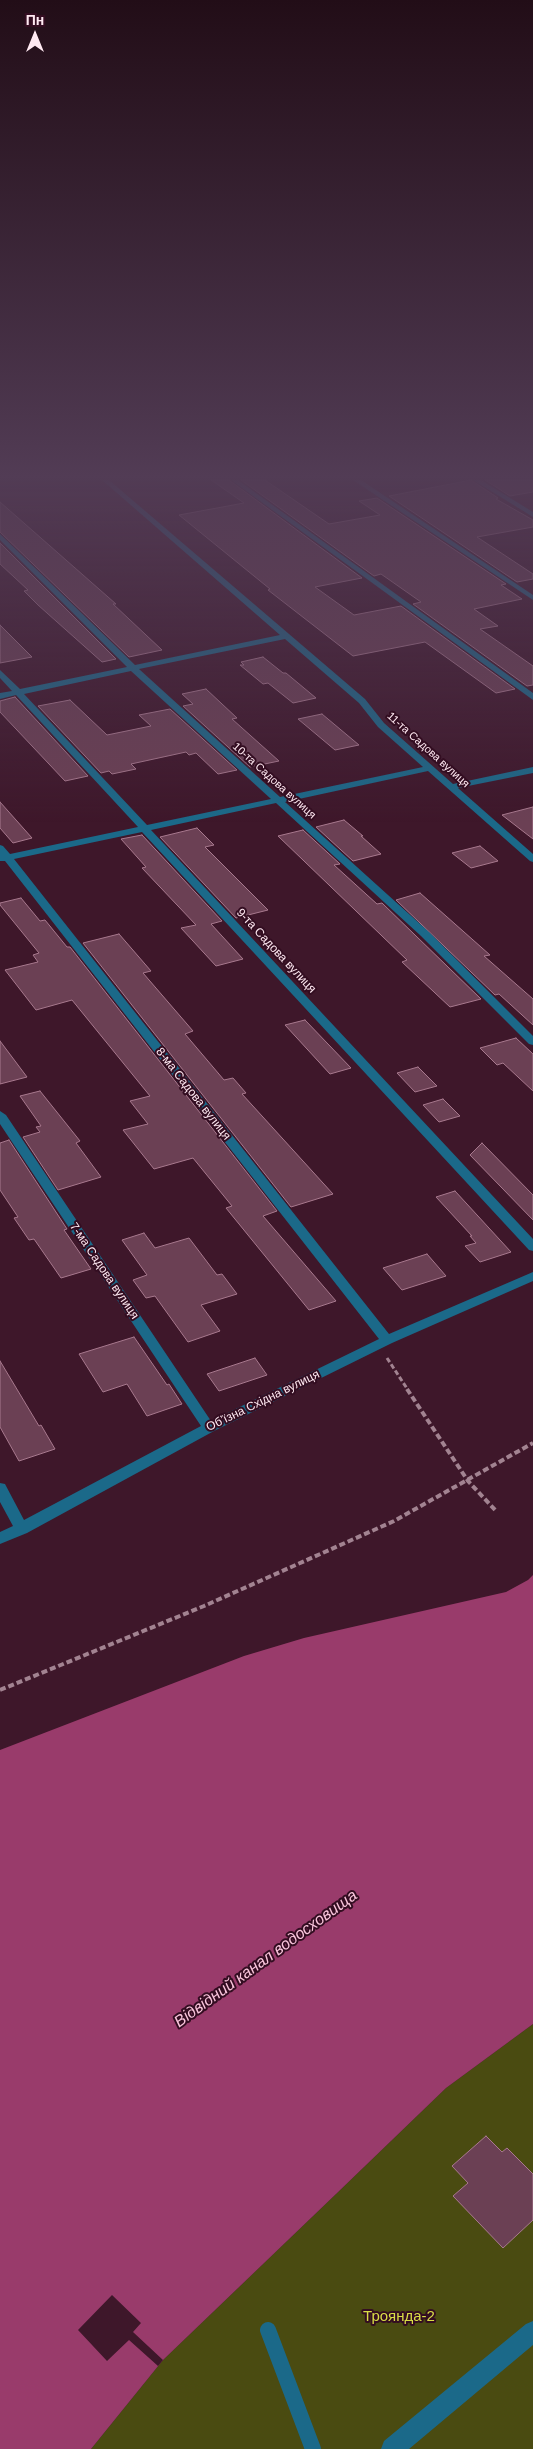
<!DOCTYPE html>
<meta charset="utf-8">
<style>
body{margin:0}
#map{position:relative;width:533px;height:2449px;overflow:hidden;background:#3e172a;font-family:Helvetica,sans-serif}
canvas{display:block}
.north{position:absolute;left:10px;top:10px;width:50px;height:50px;-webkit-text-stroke:4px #330d21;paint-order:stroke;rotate:0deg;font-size:14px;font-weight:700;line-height:20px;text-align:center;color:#ffe9f2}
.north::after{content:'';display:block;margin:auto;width:18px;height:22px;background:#ffe9f2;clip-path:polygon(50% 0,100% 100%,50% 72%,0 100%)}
</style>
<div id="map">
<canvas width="533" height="2449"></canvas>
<div class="north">Пн</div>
</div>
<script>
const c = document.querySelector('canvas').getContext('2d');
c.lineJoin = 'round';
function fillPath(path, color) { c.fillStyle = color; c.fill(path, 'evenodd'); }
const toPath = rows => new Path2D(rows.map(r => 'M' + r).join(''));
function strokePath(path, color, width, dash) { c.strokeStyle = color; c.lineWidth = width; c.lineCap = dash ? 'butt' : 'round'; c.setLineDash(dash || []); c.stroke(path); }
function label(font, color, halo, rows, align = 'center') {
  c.font = font + ' Helvetica,sans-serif'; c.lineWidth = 4; c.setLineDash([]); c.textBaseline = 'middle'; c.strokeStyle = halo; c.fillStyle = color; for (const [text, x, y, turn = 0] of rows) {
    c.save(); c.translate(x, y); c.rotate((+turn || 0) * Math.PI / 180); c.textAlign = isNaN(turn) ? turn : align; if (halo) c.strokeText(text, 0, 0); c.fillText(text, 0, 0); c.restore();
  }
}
const green = toPath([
 [533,2024,533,2449,91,2449,163,2360,336,2194,446,2088]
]);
const water = toPath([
 [533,1575,533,2024,446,2088,336,2194,163,2360,91,2449,0,2449,0,1750,244,1656,304,1638,506,1592,528,1580]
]);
const pier = toPath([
 [112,2295,141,2323,133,2332,163,2360,158,2366,129,2340,107,2361,78,2330]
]);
const building = toPath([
 [211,480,229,480,362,578,315,587,354,615,401,606,515,689,496,693,425,642,353,656,268,590,270,589,179,515,244,503,211,480],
 [241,480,265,480,329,524,380,515,359,501,377,498,506,584,501,585,522,599,474,609,498,626,480,629,533,666,533,685,527,686,413,604,421,602,381,574,374,576,241,480],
 [471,480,498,498,496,499,533,520,533,527,477,537,533,574,533,579,517,582,389,496,471,480],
 [485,480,533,480,533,492,510,496,485,480],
 [0,502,116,604,113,604,162,650,129,657,0,532,0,502],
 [0,543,116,659,102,662,38,605,24,591,28,590,0,564,0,543],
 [0,625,32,657,0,663,0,625],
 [263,657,283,673,286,673,316,698,293,703,268,683,263,684,240,665,244,665,241,662,263,657],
 [206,689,237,718,232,719,279,761,250,767,183,706,193,704,182,694,206,689],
 [15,697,88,776,65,781,0,712,0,701,15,697],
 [70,700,107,735,151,726,139,715,170,709,237,770,218,774,196,753,189,755,186,752,131,764,136,769,112,774,109,771,101,773,38,706,70,700],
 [322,714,359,745,335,750,298,719,322,714],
 [0,802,32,838,13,843,0,828,0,802],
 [533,807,533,839,502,815,533,807],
 [344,820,363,836,361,836,381,854,353,861,316,827,344,820],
 [197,828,214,845,205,847,268,910,236,918,160,837,197,828],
 [303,830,340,864,334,865,377,904,382,903,481,999,450,1007,402,962,407,960,278,836,303,830],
 [142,835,222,921,211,924,243,959,216,966,181,928,196,925,142,868,146,867,121,839,142,835],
 [480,846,498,861,471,868,452,853,480,846],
 [420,893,490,955,484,956,533,999,533,1025,499,994,495,995,396,900,420,893],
 [21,898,40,921,45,920,67,947,70,947,277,1211,263,1216,336,1301,309,1310,226,1208,232,1206,193,1158,154,1169,123,1130,148,1124,130,1101,150,1096,72,1000,36,1010,5,970,38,962,33,955,39,953,0,905,0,903,21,898],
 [119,934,151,971,143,973,193,1031,185,1034,224,1080,233,1078,246,1093,242,1094,333,1194,291,1207,83,943,119,934],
 [305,1020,351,1068,330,1074,285,1025,305,1020],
 [516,1038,533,1054,533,1091,503,1063,497,1065,480,1048,516,1038],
 [0,1041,27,1077,0,1084,0,1041],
 [418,1067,437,1086,415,1092,397,1073,418,1067],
 [40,1091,80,1141,76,1143,101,1177,58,1190,23,1137,40,1132,36,1127,41,1126,20,1096,40,1091],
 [443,1099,460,1116,439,1122,423,1105,443,1099],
 [9,1140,67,1229,64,1230,91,1269,61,1278,34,1239,29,1240,14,1218,18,1217,0,1190,0,1143,9,1140],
 [482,1143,533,1195,533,1220,470,1155,482,1143],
 [455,1191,511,1252,480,1262,465,1246,476,1243,470,1236,472,1236,436,1197,455,1191],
 [144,1233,155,1248,189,1238,217,1275,222,1274,237,1294,201,1305,220,1331,188,1342,155,1296,146,1298,133,1280,147,1275,122,1240,144,1233],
 [427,1254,446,1276,402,1290,383,1268,427,1254],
 [134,1337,167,1385,169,1384,182,1404,147,1416,127,1384,103,1392,79,1354,134,1337],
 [255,1358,267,1375,219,1391,207,1374,255,1358],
 [0,1361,39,1426,41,1425,55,1449,19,1461,0,1427,0,1361],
 [486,2136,502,2152,507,2148,533,2174,533,2220,503,2248,453,2196,468,2183,452,2166,486,2136]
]);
const pathFar1 = toPath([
 [387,1358,408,1390]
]);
const path = toPath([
 [407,1389,468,1481,497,1512],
 [0,1690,204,1606,394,1521,533,1443]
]);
const service = toPath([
 [268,2330,313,2449]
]);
const minor = toPath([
 [102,480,109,480,365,699,384,723,453,784,533,767,533,773,458,788,533,854,533,862,530,861,428,771,285,802,429,932,533,1036,533,1045,529,1044,421,936,276,803,151,830,533,1239,533,1251,529,1250,142,832,14,859,389,1334,533,1272,533,1281,392,1343,214,1431,27,1533,0,1544,0,1532,13,1526,0,1502,0,1483,5,1484,24,1520,201,1426,0,1124,0,1111,6,1115,211,1421,379,1339,5,861,0,861,0,845,3,846,10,854,138,827,16,695,0,699,0,693,12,691,0,678,0,670,20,689,127,667,0,540,0,534,135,665,280,635,102,480],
 [285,639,359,703,378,727,423,767,280,797,139,669,285,639],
 [131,671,271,799,147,825,24,694,131,671],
 [231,480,238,480,533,693,533,700,231,480],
 [353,480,361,480,533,595,533,600,353,480],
 [473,480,481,480,533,512,533,517,473,480],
 [533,2321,533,2345,409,2449,381,2449,384,2441,526,2324,533,2321]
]);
const farStreetnames = [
 ["11-та Садова вулиця",428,750,42],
 ["10-та Садова вулиця",274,781,42]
];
const streetNames = [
 ["9-та Садова вулиця",276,951,47],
 ["8-ма Садова вулиця",193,1094,52],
 ["7-ма Садова вулиця",104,1271,56],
 ["Обʼїзна Східна вулиця",263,1401,-26]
];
const nearParknames = [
 ["Троянда-2",399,2317]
];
const nearWaternames = [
 ["Відвідний канал водосховища",266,1959,-36]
];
fillPath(green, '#4a4b11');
fillPath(water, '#993b6b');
fillPath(pier, '#3e172a');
fillPath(building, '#6b4054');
strokePath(building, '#a8798e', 1);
strokePath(pathFar1, '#a28391', 3, [5, 2.5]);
strokePath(path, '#a28391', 4, [6, 3]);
strokePath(service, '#1b6989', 16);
fillPath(minor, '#1b6989');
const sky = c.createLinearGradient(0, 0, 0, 823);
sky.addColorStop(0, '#220d17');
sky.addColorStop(0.58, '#523c55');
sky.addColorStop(1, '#523c5500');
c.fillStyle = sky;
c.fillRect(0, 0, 533, 823);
label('11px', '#ffe9f2', '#330d21', farStreetnames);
label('12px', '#ffe9f2', '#330d21', streetNames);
label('15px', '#d8dd46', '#330d21', nearParknames);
label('italic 16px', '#fbc6dd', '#330d21', nearWaternames);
</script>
